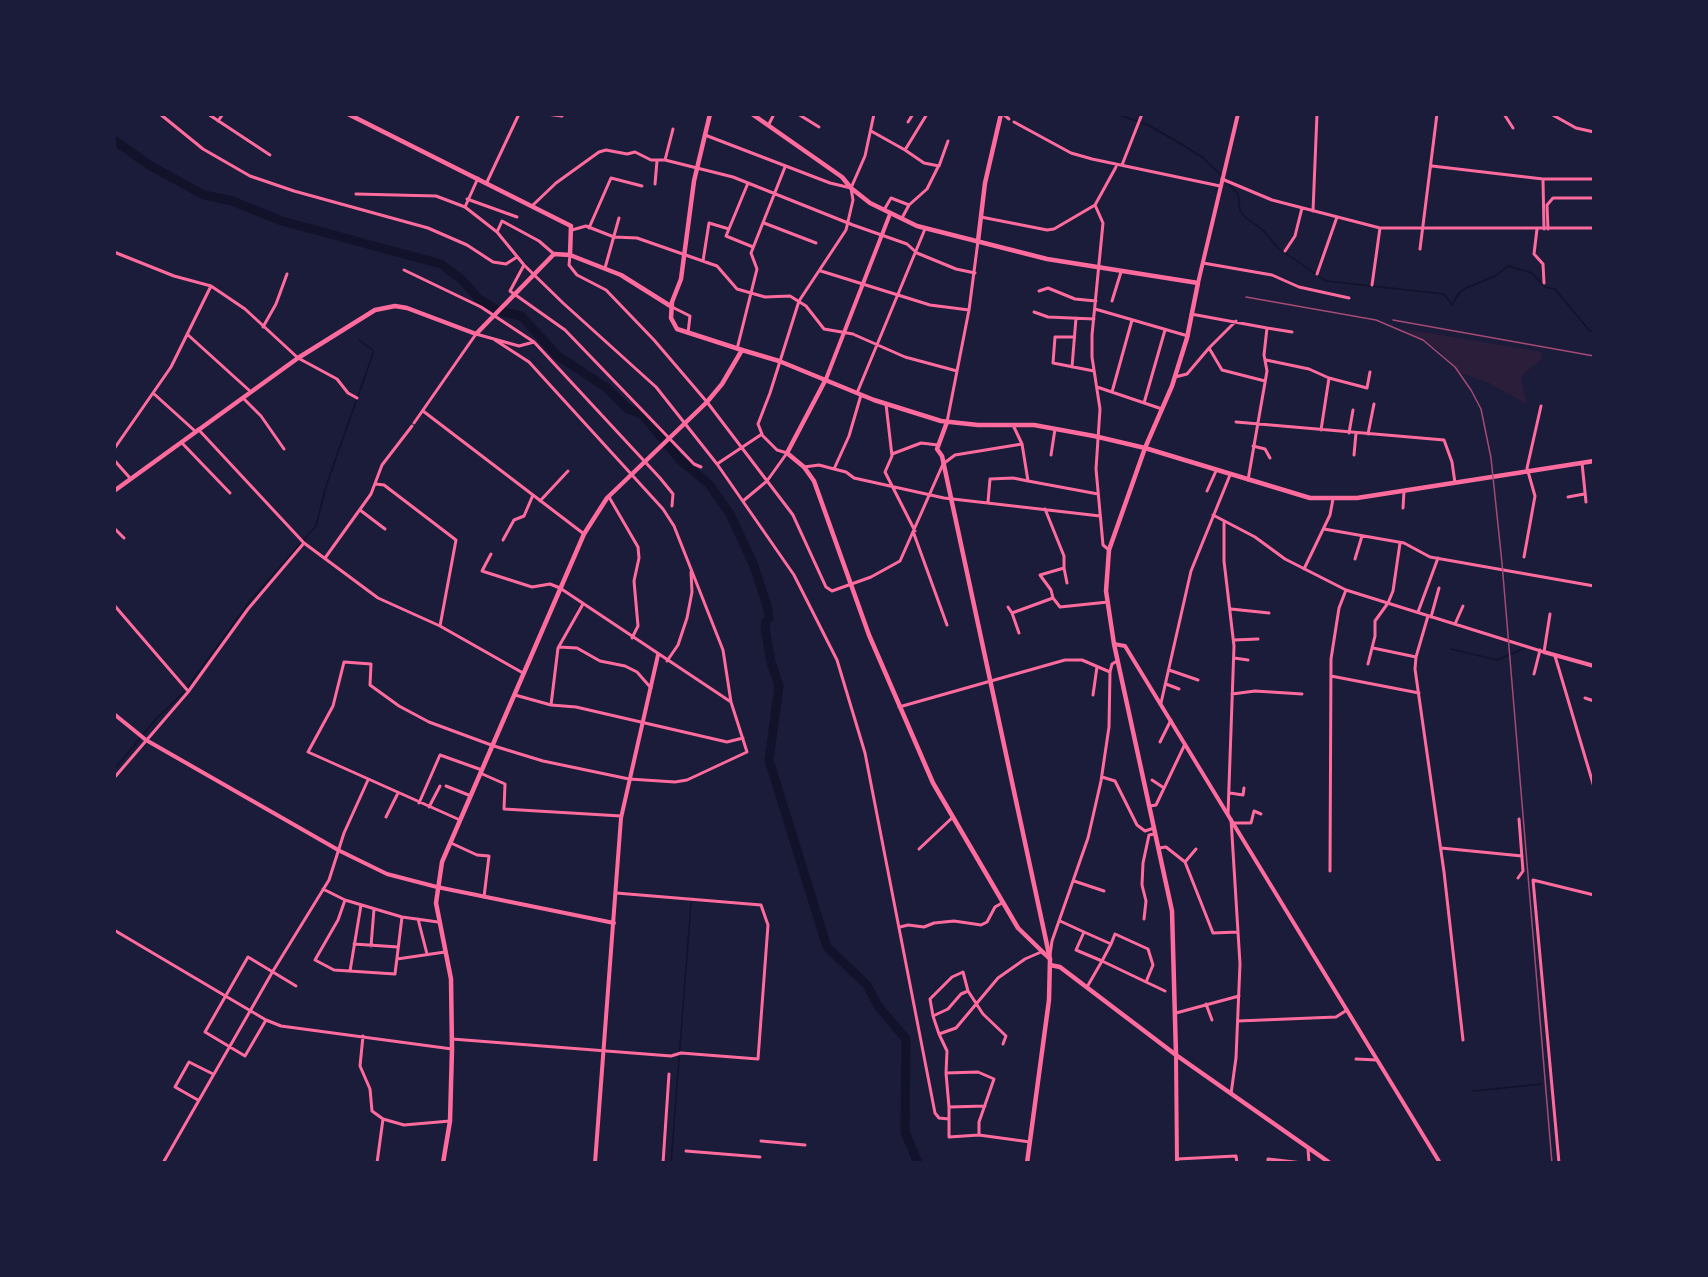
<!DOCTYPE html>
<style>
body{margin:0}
#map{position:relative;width:1708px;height:1277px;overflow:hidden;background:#1b1b3a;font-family:"Space Grotesk",sans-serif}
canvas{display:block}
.frame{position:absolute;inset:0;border:116px solid #1b1b3a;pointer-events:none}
</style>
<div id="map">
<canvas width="1708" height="1277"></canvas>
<div class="frame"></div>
</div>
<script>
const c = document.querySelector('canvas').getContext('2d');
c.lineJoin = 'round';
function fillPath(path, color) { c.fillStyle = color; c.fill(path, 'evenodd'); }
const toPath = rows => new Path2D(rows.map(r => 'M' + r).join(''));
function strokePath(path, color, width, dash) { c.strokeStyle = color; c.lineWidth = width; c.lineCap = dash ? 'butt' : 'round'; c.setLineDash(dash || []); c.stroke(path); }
const green = toPath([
 [1405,329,1542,352,1541,360,1523,374,1521,380,1527,404,1487,382,1462,374,1440,351]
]);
const stream = toPath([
 [1116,114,1148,125,1176,141,1202,157,1223,177],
 [1228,183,1238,194,1240,210,1245,217,1264,231,1278,248,1326,281,1444,294,1452,305,1459,293,1466,288,1495,276,1508,266,1532,273,1545,287,1555,289,1589,330,1594,332],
 [1451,649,1497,660,1525,648],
 [114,770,156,719,184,692,250,601,316,526,326,486,374,351,359,340],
 [1473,1091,1542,1084],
 [671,1163,691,903]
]);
const river = toPath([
 [114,140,149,165,204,195,232,201,282,221,441,264,462,280,479,299,499,311,521,316,558,356,607,388,628,409,642,414,679,459,709,484,730,514,754,566,768,609,769,618,766,622,765,629,771,662,779,686,769,760,827,947,867,985,878,1006,906,1039,905,1132,918,1163]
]);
const minor = toPath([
 [160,114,203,149,250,176,294,191,428,228,467,245,493,262,506,264,517,257],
 [208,114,270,155],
 [525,114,532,114],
 [546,114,562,116],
 [798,114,819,127],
 [1003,114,1009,119],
 [1504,114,1513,128],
 [1551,114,1576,128,1594,132],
 [218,121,223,114],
 [908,122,913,114],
 [1014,122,1071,153,1092,159,1220,186],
 [769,124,774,114],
 [871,131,905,150,927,114],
 [705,135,830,183,851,188],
 [905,150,924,163,939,166,948,141],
 [665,160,673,129],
 [1122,165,1142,114],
 [1432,166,1543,179,1594,179],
 [1222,179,1272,200,1380,228,1594,228],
 [1543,180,1544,229],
 [487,182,519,114],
 [748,183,726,236,753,247],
 [655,184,657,161],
 [356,194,436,196,465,207,497,232,502,221,539,241,554,254],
 [467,199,517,217],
 [533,205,556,183,599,152,606,150,627,154,635,152,651,160,665,160,733,177,853,225,907,244,917,253,956,269,975,273],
 [909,205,927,189,938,167],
 [1095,205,1103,223,1092,335,1092,357,1100,409,1096,469,1103,545,1109,550],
 [465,207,478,178],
 [884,210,891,198,909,205,902,218],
 [1313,211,1317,114],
 [981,217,1047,230,1054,229,1095,205,1116,167],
 [764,223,816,243],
 [589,228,611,178,642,186],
 [1537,229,1534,254,1543,264,1544,283],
 [1548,229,1547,205,1553,198,1594,198],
 [572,230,586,226,614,237,637,238,717,266,737,289,765,297,790,296,806,306,824,329,853,334],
 [497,232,524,265,563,303,656,387,717,464,794,575,837,660,865,753,935,1113,939,1118,949,1119],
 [1420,249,1437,114],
 [1285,251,1295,236,1302,208],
 [114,252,174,276,211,286,245,309,298,358,337,379,348,393,357,398],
 [570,255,569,265,577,275,606,290,654,340,707,402,793,515,826,587,832,591,871,577,900,561,943,464,955,455,1022,444,1013,425],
 [703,261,709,223,729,229],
 [1203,263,1272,275,1299,287,1349,298],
 [524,265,510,291,565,330,694,464,701,467],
 [605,268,619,218],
 [404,270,481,307,534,342,519,346,476,334,414,423],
 [821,271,930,305,969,310],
 [1317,274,1337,217],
 [1372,285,1380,228],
 [1039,291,1048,288,1075,299,1096,301],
 [1112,301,1121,272],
 [672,307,690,316,688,333],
 [1095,309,1188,336],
 [1034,312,1048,317,1094,319],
 [1191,314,1267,328,1264,355,1267,371,1248,480],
 [1236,321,1209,348,1222,370,1265,381],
 [263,327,276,304,287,274],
 [1267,328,1292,332],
 [187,334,251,392],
 [855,335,905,357,957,371],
 [1074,337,1055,337,1053,363,1094,371],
 [534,342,660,478,673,494,672,506],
 [737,349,757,269,751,253,785,167],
 [1266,360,1309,369,1329,378],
 [1072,367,1076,318],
 [1175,377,1187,374,1209,348],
 [1097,387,1162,409],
 [1112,392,1132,320],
 [153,393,195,431],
 [857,393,925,229],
 [243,398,261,416,284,449],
 [1144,403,1165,330],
 [886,404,892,456,885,472,915,531],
 [423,411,584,534],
 [947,422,969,310,978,241],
 [1236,422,1444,440,1452,462,1455,483],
 [198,429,304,543,378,598,440,626,523,673],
 [1321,430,1329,378,1367,388,1370,372],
 [1349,433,1353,410],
 [1368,434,1374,404],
 [182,443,230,493],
 [1253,446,1265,449,1270,458],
 [114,449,171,367,211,286],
 [892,454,921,443,938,445],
 [1051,455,1055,429],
 [1354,455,1356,433],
 [114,460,130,478],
 [1582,463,1586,502],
 [717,464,762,434,758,424,770,393,799,301,846,230,853,200,851,188,865,156,874,114],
 [804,467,819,465,834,469,849,436,861,395],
 [834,469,846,472,854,478,944,498,1100,516],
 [1028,481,1098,494],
 [376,484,384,485,456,540,440,626],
 [1207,491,1216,471],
 [609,497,638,547,639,558,634,581,638,626,632,638],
 [1568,497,1584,494],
 [540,501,568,471],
 [743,501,767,481,787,453,777,450,762,435],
 [988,502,990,479,1013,478,1028,481,1022,444],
 [1403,508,1404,491],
 [1045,509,1064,556,1064,568,1040,575,1051,590,1053,598],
 [360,510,385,529],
 [1213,515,1255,537,1285,559,1346,590,1544,652,1550,614],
 [1224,523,1224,561,1234,646,1228,814],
 [114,528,124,538],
 [1324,529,1404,543,1430,557,1594,586],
 [914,534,947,625],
 [503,540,514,520,524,516,533,495],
 [491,554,482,571,532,587,550,584,560,588,731,702],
 [1524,557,1535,496,1527,468,1541,406],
 [325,558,371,494,382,465,412,426],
 [1355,559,1362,536],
 [1064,568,1067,583],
 [1304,569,1330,515,1333,499],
 [583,604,558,648,551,705,576,707,727,742,743,738],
 [114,605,188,691],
 [1008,607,1012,613,1053,598,1060,607,1108,602],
 [1231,609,1269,613],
 [1418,612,1438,558],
 [1012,613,1019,633],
 [1428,616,1416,657,1415,669,1444,872,1463,1040],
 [1431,617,1439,588],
 [1455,624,1463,606],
 [1234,640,1258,639],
 [559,647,577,648,600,661,625,666,637,672,651,688],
 [1373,648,1416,657],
 [1555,656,1594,787],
 [1234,658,1248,660],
 [667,661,678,645,687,618,692,592,691,572],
 [1368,664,1375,636,1375,621,1388,603,1393,591,1400,543],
 [1169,670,1198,680],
 [1534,674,1540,650],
 [1331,676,1419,693],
 [1166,684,1179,689],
 [1232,694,1255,691,1302,694],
 [515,695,551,705],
 [1093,695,1097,667],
 [1585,698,1594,701],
 [1161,703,1191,571,1230,475],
 [899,707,1065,660,1082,660,1110,672],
 [1594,727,1594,726],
 [1160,742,1171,720],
 [480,773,505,784,504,809,621,816],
 [1102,777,1115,781,1137,825,1145,831,1154,828],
 [114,778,188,692,248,609,304,543],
 [1152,780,1164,788],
 [446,786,471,796],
 [1230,793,1243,795,1244,788],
 [419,803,440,755,482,770],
 [1150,806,1156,805,1185,744],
 [429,807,440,786],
 [386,817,398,793],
 [1231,819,1240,964,1236,1058,1231,1094],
 [460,820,308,752,333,706,344,662,371,664,370,685,399,706,429,722,494,746,543,761,629,779,675,782,687,780,747,752,731,702,723,650,674,526,663,509,529,362,495,340],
 [1233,823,1251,823,1254,811,1261,814],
 [451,843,477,855,489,856,484,897],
 [1159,848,1166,847,1185,862,1213,933,1238,932],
 [1441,848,1522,856],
 [919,849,953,817],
 [1185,862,1196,849],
 [1330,871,1331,659,1339,608,1346,590],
 [1518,878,1523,871,1519,819],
 [1074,881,1104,891],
 [323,889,345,900,402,917,438,922],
 [345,900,338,920,315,960,334,970,395,974,402,917],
 [418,919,427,954],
 [1144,919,1146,901,1142,885,1143,863,1149,835,1154,834],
 [1060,921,1084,932,1076,950,1102,961,1087,987],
 [900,927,908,925,924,927,934,923,954,921,981,925,987,922,995,907,1002,903],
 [114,930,266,1020,281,1026,452,1049],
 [1084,932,1111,944,1102,961,1146,982,1153,965,1148,949,1115,934,1111,944],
 [354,944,398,947],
 [371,946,374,909],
 [1050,955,1052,941,1088,838,1101,781,1109,727,1110,672,1112,664,1117,661],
 [397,959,445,952],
 [350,971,361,905],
 [1146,982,1165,991],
 [968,991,961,994,948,1009,933,1016,930,999,952,977,963,972,968,991,983,1014,1006,1036,1003,1044],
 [1206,1004,1212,1020],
 [1176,1013,1239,996],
 [933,1016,939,1034,956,1028,998,978,1025,959,1041,952,1044,954],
 [266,1020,245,1056,205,1032,248,957,296,986],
 [1238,1021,1336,1017,1347,1010],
 [939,1034,947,1051,946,1073],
 [363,1036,360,1066,370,1089,372,1111,383,1119,404,1125,450,1121],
 [452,1039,671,1056,681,1053,758,1059,768,925,761,905,616,893],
 [1356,1059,1377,1060],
 [198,1100,175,1087,189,1062,213,1074],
 [985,1106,949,1107,946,1073,978,1072,994,1079,979,1122,979,1135,1030,1142],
 [949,1107,949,1137,979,1135],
 [761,1141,805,1145],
 [1308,1148,1309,1163],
 [686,1151,760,1157],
 [1177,1159,1236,1156,1237,1163],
 [163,1163,273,971,329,880,344,833,368,780],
 [377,1163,383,1119],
 [663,1163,669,1074],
 [1268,1163,1268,1159,1303,1163],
 [1559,1163,1533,880,1594,895]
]);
const tertiary = toPath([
 [1198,283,1238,114],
 [826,379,890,214],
 [1114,644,1125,646,1440,1163],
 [1544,652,1594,666],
 [114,714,146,740,340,851,387,874,437,887,614,923],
 [1176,1055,1177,1163],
 [595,1163,621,818,658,655]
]);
const secondary = toPath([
 [348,114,571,226,570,255],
 [710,114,694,181,681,279,672,302,671,318,677,329,742,350],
 [978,241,985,183,1001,114],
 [826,379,787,453,804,467,814,481,869,635,933,783,1018,928,1050,959],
 [114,491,298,358,375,310,395,306,407,308,476,334,554,254,570,255,621,275,672,307],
 [1050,965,1060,967,1176,1055]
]);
const primary = toPath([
 [752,114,842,177,851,188,870,203,917,226,1047,259,1198,283,1187,338,1172,386,1145,448,1109,550,1106,591,1114,644,1172,911,1176,1055,1330,1163],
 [947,422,937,449,942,456,1050,959,1049,1000,1027,1163],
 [443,1163,450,1121,452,1049,451,979,436,903,442,862,584,534,607,498,707,402,722,384,742,350,779,361,874,400,941,421,978,425,1034,425,1094,436,1145,448,1310,498,1357,498,1594,461]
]);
const rail = toPath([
 [1246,297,1376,320,1423,340,1455,367,1471,390,1481,409,1491,458,1502,563,1552,1163],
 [1393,320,1594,356]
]);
fillPath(green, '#2a1e3b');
strokePath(stream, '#12122b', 1.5);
strokePath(river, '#12122b', 9);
strokePath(minor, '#ff6b9d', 3);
strokePath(tertiary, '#ff6b9d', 4);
strokePath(secondary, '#ff6b9d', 4.5);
strokePath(primary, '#ff6b9d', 4.5);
strokePath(rail, '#a44b75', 1.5);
</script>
